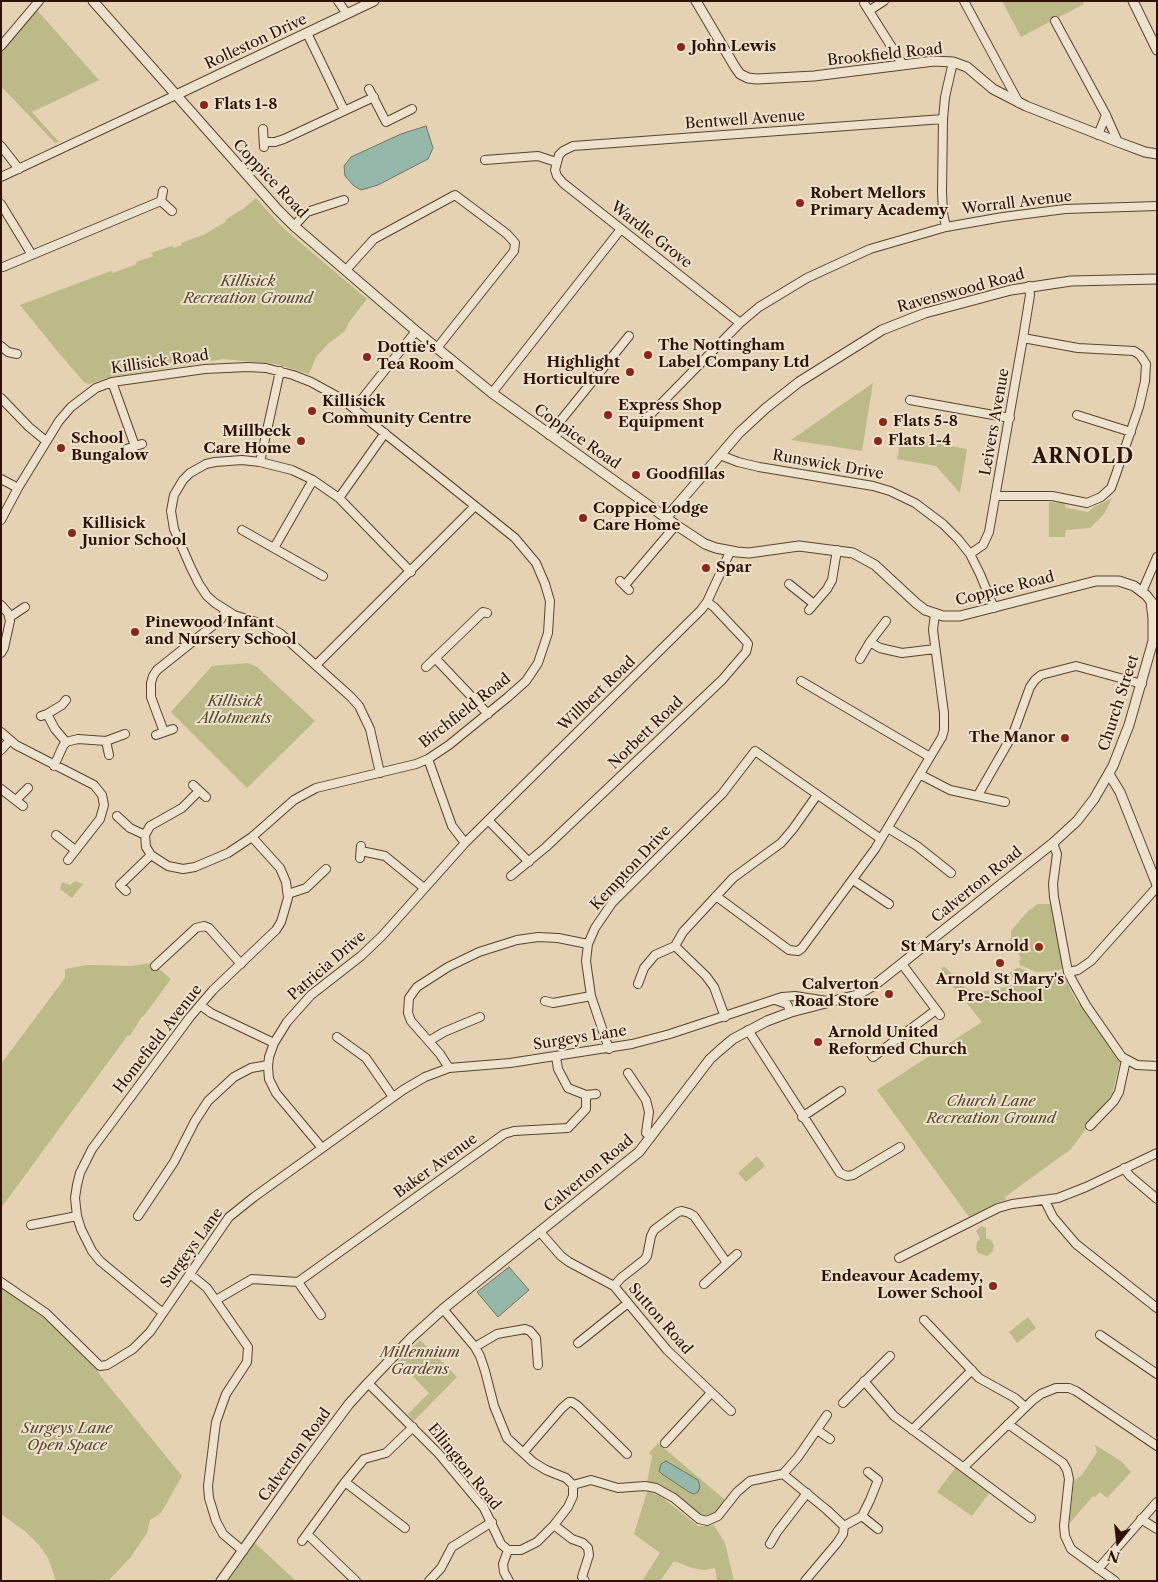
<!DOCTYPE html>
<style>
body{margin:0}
#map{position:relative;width:1158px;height:1582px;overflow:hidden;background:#e4d2b2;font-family:"Libre Caslon Text",serif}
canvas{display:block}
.frame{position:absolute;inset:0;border:2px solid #2f1201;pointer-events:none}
.north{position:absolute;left:1093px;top:1517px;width:50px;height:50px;-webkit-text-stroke:4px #ede2cd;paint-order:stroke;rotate:196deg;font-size:14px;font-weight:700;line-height:20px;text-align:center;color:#2f1201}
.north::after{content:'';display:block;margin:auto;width:18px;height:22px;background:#2f1201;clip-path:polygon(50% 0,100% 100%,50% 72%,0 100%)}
</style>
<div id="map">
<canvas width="1158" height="1582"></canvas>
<div class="frame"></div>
<div class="north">N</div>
</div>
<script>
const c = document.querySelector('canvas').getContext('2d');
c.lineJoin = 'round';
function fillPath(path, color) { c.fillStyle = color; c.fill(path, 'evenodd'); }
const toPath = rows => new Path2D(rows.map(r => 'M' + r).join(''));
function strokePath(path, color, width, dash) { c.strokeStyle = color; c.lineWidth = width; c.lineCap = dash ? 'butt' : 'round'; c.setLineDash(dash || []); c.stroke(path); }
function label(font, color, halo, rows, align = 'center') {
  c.font = font + ' "Libre Caslon Text",serif'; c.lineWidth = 4; c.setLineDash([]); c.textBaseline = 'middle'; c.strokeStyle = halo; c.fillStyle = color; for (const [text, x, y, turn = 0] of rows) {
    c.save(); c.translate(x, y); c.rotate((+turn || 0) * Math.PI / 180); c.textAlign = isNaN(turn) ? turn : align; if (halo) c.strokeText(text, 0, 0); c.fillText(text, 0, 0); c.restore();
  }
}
const green = toPath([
 [1002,1,1082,1,1084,4,1021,37],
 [36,9,99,80,32,112,59,142,55,143,1,86,1,52],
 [256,198,282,227,367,299,349,322,345,331,329,343,316,357,309,374,276,364,223,359,110,377,89,384,84,382,58,352,20,305,111,271,113,273,137,264,136,262,154,256,151,253,172,246,174,248,182,245,181,243,203,235,226,222,225,220,243,209],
 [873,383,862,451,791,440],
 [901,437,967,449,960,493,936,466,897,459],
 [1112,498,1104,514,1090,528,1066,530,1065,537,1049,537,1049,502,1064,503,1066,508,1088,512,1094,507],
 [248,663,257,667,315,721,247,788,171,712,212,666],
 [75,881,83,884,72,898,60,889,62,882,70,885],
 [1038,904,1052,904,1065,967,1057,971,1036,972,1020,965,1019,962,1021,958,1009,940,1011,939,1011,931,1016,925,1028,911],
 [152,963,171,979,143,1017,142,1016,130,1036,128,1035,114,1054,1,1208,1,1064,65,978,65,969,87,965,132,966],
 [944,966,964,987,975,993,1007,987,1033,976,1063,974,1076,1001,1084,1009,1120,1062,1112,1094,1071,1149,1005,1197,1006,1200,1001,1201,969,1217,877,1090,982,1022,947,979,948,977,941,969],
 [1017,968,1020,968,1030,973,1013,979,1009,973],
 [757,1156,765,1166,746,1182,738,1173],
 [981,1226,986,1228,986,1238,991,1240,994,1245,993,1251,987,1256,978,1253,976,1248,977,1242,980,1239,976,1231],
 [1,1287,53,1324,96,1366,99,1374,182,1476,161,1513,150,1520,147,1533,130,1558,108,1581,56,1581,48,1558,39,1545,26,1532,1,1514],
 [1028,1317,1036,1328,1017,1343,1009,1332],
 [420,1340,457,1377,414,1421,408,1414,429,1393,398,1361],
 [658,1443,725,1500,714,1515,704,1517,667,1489,647,1483,652,1456,649,1453],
 [1095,1445,1121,1461,1131,1472,1107,1498,1100,1492,1095,1497,1093,1496,1069,1524,1074,1481,1082,1475,1097,1452],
 [956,1467,990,1492,972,1516,937,1492],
 [647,1492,658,1494,698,1526,707,1526,714,1525,725,1543,734,1581,717,1581,715,1568,704,1570,692,1568,674,1561,660,1581,642,1581,660,1553,634,1534],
 [254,1542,296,1581,226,1581]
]);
const water = toPath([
 [426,126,433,148,428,159,378,185,361,190,354,186,345,176,344,166,351,157,401,134,426,126],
 [509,1267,529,1290,498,1317,477,1292,509,1267],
 [666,1461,698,1480,700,1487,698,1492,694,1494,689,1492,662,1474,659,1471,660,1468,661,1464,666,1461]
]);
const minor = toPath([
 [338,1,347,14],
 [964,1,1019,103],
 [864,3,903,65],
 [870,10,884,1],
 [1055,21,1106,115,1118,142],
 [307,33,344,110],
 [1,46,39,1],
 [369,89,386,122,412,109],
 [263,129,264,147],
 [1098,135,1106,115],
 [264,142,275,142,284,139,374,97],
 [1,146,19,169],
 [485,160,538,156,556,162],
 [1,177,176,95],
 [163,191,161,201,172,211],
 [1,204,32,255],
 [294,226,307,212,344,200],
 [946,227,943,213,942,192,943,119,945,97,953,62],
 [3,267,161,201],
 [346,270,374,239,455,195,507,234,515,243,514,251,437,348],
 [740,323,563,183,557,176,555,170,559,155,563,151,573,146,943,119],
 [1,346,8,352,17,354],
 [112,382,135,446],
 [492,393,621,229],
 [1,398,29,427,46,441],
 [910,400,1010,418],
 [354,409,416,331],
 [1077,415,1131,432],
 [646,419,740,323,759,307,807,278,870,249,946,227,1003,217,1065,209,1157,206],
 [549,435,629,336],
 [126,449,142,444],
 [720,455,738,462,759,467,873,486,890,491,915,503,943,524,958,539,970,554,980,574,994,608],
 [260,462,280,371],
 [1,479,18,488],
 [995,496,1052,496,1087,503,1101,497,1111,488,1115,477,1139,407,1145,381,1146,364,1140,355,1134,351,1078,348,1023,338],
 [339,498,385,433],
 [1,520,18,488,59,421,71,407,96,388,112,382,205,369,248,367,266,368,293,375,311,382,342,399,515,538,536,563,545,584,550,601,548,633,538,663,526,681,508,697,449,745,428,759,416,764,316,788,294,800,252,837,228,853,195,867,183,869,168,866,151,855,146,847,145,835,150,826,182,808,199,791],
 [242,530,323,576],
 [274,548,313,480],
 [970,554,983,545,989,532,1023,338,1030,295,1029,286],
 [620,581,629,590],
 [789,584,814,604],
 [625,585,676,525],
 [1142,592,1157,557],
 [1,605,8,613,10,621,4,648,1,653],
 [809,610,827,589,832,580,837,550],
 [10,617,25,607],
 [870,642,880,648,902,653,935,649],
 [435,658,488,714],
 [860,659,870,642,886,621],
 [316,665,475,506],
 [426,667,483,612,487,613],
 [801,681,930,757],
 [47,714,62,705,66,700],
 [41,716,47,714,55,729,66,742],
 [1,732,16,745,94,785,102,795,104,805,100,819,68,860],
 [164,732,151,697,151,683,153,676,157,670,221,619,226,610],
 [156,735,173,729],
 [106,741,109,755],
 [1,750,10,740],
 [428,759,452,826,465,843],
 [54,766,63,746,66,742,78,739,106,741,125,734],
 [380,773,370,729,359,706,351,697,281,634,266,625,234,615,215,603,207,596,199,584,191,568,174,529,171,511,174,495,183,480,190,473,206,464,215,462,242,460,260,462,292,470,313,480,339,498,411,572],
 [921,775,950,790,1005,802],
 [193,785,206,797],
 [1,789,23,806],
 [978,795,1013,734,1030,687,1035,680,1041,675,1076,666,1142,684],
 [16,800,28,788],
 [117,816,130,828,145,835],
 [488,820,529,862],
 [888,828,917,846,951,873],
 [56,835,75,850],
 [1053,843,1057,854,1053,884,1054,897,1068,972,1072,980,1086,1005,1122,1057,1137,1065,1157,1066],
 [361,851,385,856,424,888],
 [360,858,361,846],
 [511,876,546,847,722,680,746,652,748,644,746,641,714,607,707,602],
 [853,880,889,904],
 [126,891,120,885,151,855],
 [288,894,306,888,326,869],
 [716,896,789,950,798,951,802,948,875,849,942,737,944,730,944,713,933,630,935,614],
 [675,946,683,932,733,878,781,843,793,829,817,795],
 [675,946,706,976,714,987,725,1017],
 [902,964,940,1015],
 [155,966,196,928,204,926,209,928,241,964],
 [1068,972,1078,970,1091,961,1157,887],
 [638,984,644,968,655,955,675,946],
 [775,1000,787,1004,791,1012],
 [545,1001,553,1003,591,996],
 [200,1005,211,1013,274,1043],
 [748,1030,840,1173,847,1176,853,1175,900,1147],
 [337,1037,366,1058,393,1097],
 [429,1041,444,1032,480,1017],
 [609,1049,591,996,586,961,588,944,595,928,612,903,722,794,755,751,881,839],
 [869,1051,873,1057,936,1010],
 [556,1057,558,1069,568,1088,586,1095,596,1094],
 [449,1068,440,1054,411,1021,408,1013,409,998,417,987,448,967,479,952,517,940,538,937,558,938,588,944],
 [628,1073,646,1100,649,1112,646,1133,651,1137],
 [802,1117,841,1091],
 [1090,1126,1114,1101,1119,1092,1126,1060],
 [322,1148,276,1093,269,1079,268,1067,269,1057,274,1043,287,1022,311,995,361,956,382,936,465,843,701,610,707,602,730,552],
 [1124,1168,1130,1176,1157,1199],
 [1045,1201,1053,1217,1076,1244,1157,1308],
 [138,1216,174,1162,195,1121,208,1101,234,1077,251,1068,268,1065],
 [31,1225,77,1216],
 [540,1232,561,1256,569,1262,614,1286,667,1350,731,1411],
 [899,1258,998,1208,1012,1204,1058,1198,1086,1187,1157,1153],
 [190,1274,207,1288,248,1347,247,1362,226,1394,216,1422,208,1486,209,1498,216,1521,223,1534,243,1551],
 [1,1282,46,1313,100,1366,107,1365,133,1349,150,1332,229,1217,254,1197,403,1090,425,1077,449,1068,510,1063,632,1044,670,1034,782,997,795,996,827,1001],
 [298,1282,321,1315],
 [704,1284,737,1254],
 [614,1286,621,1278,644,1260,647,1256,651,1236,654,1230,678,1212,682,1211,689,1213,694,1216,727,1263],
 [216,1300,252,1279,298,1282,504,1134,514,1131,568,1128,586,1109,586,1095],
 [443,1309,475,1347,480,1356,485,1371,494,1406,507,1438,533,1462,546,1470,566,1478,573,1485],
 [163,1313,100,1261,92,1251,81,1229,77,1216,75,1198,77,1185,80,1173,92,1149,190,1017,213,990,276,930,281,922,288,898,286,882,280,868,252,837],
 [924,1320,979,1378,1015,1398,1025,1407],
 [1100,1335,1157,1374],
 [578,1343,628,1303],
 [475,1347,497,1334,525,1329,530,1331,536,1338,538,1365],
 [864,1381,894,1416,1031,1518],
 [368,1383,439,1454,484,1508,501,1544,508,1550],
 [843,1403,890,1356],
 [1008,1424,1063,1463,1067,1470,1069,1479,1064,1526,1065,1536,1071,1549,1115,1581],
 [817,1430,830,1439],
 [912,1430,972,1370],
 [665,1443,711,1393],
 [523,1453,562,1408,569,1402,572,1402,578,1406,627,1454],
 [964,1467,1033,1400,1041,1394,1056,1388,1069,1388,1076,1391,1157,1446],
 [783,1474,798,1457,827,1415],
 [345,1482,405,1528],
 [573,1485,591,1480,618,1488,645,1486,656,1488,674,1498,699,1519,707,1521,718,1516,737,1492,750,1481,783,1474,827,1510,844,1526,843,1534,837,1543,805,1581],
 [862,1516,878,1529],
 [1141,1519,1157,1529],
 [554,1525,572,1539,583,1543,588,1548,589,1555,582,1577,585,1581],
 [844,1526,862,1516,870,1500,878,1480,868,1472],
 [307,1534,356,1581],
 [302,1541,345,1482,364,1459,386,1453,413,1427],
 [770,1544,777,1532,807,1493],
 [508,1550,521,1550,537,1542,554,1525,568,1507,573,1496,573,1485],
 [508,1550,503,1564,504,1572,509,1581],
 [1098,1569,1157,1502],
 [429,1581,441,1568,452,1547,492,1522]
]);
const tertiary = toPath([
 [93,1,278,210,294,226,416,331,492,393,676,525,705,544,716,548,737,552,749,553,799,546,853,553,875,565,916,603,925,610,943,616,960,616,1096,581,1119,581,1134,586,1146,595,1154,605],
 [696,1,735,67,740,74,748,78,757,79,814,76,934,61,953,62,967,67,993,89,1026,106,1118,142,1145,152,1157,154],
 [1133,1,1157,50],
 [176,95,374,1],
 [666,518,739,433,766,408,799,382,882,330,925,313,1011,290,1071,281,1157,279],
 [1109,774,1120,792,1157,885],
 [221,1581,305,1463,349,1404,368,1383,412,1337,443,1309,639,1152,710,1059,720,1050,733,1039,767,1021,791,1012,857,995,876,984,1053,843,1077,821,1094,799,1113,766,1129,725,1153,641,1153,618,1151,602]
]);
const markers = [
 [681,47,5,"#8f2418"],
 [204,105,5,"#8f2418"],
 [800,203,5,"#8f2418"],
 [648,355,5,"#8f2418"],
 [367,357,5,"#8f2418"],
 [630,372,5,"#8f2418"],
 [312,411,5,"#8f2418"],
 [608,415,5,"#8f2418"],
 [883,422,5,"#8f2418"],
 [301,441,5,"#8f2418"],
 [878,441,5,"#8f2418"],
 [61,448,5,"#8f2418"],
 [636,475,5,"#8f2418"],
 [583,518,5,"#8f2418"],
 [72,533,5,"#8f2418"],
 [706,568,5,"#8f2418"],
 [135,632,5,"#8f2418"],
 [1065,738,5,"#8f2418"],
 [1039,947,5,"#8f2418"],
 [1000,963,5,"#8f2418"],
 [889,994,5,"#8f2418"],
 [818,1042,5,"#8f2418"],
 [993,1286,5,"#8f2418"]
];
const streetNames = [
 ["Rolleston Drive",256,42,-25],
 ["Brookfield Road",885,55,-6],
 ["Bentwell Avenue",745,120,-4],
 ["Coppice Road",270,179,47],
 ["Worrall Avenue",1017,203,-7],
 ["Wardle Grove",651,235,38],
 ["Ravenswood Road",961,291,-15],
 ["Killisick Road",160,362,-8],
 ["Leivers Avenue",995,422,-80],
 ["Coppice Road",577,437,35],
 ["Runswick Drive",828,465,10],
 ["Coppice Road",1005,589,-14],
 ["Willbert Road",597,694,-44],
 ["Church Street",1119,703,-72],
 ["Birchfield Road",465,711,-38],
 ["Norbett Road",646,733,-44],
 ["Kempton Drive",631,868,-47],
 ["Calverton Road",977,885,-39],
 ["Patricia Drive",327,966,-41],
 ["Surgeys Lane",580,1038,-9],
 ["Homefield Avenue",158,1039,-52],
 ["Baker Avenue",436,1166,-36],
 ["Calverton Road",589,1174,-40],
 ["Surgeys Lane",192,1248,-54],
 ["Sutton Road",660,1319,49],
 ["Calverton Road",295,1455,-54],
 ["Ellington Road",464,1467,51]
];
const poiNames = [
 ["John Lewis",691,47],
 ["Flats 1-8",214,105],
 ["Robert Mellors",810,194],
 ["Primary Academy",810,211],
 ["The Nottingham",658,346],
 ["Label Company Ltd",658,363],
 ["Dottie's",377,348],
 ["Tea Room",377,365],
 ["Highlight",620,363,"right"],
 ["Horticulture",620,380,"right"],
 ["Killisick",322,402],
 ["Community Centre",322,419],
 ["Express Shop",618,406],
 ["Equipment",618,423],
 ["Flats 5-8",893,422],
 ["Millbeck",291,432,"right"],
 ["Care Home",291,449,"right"],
 ["School",71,439],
 ["Bungalow",71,456],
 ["Flats 1-4",888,441],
 ["Goodfillas",646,475],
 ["Coppice Lodge",593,509],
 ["Care Home",593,526],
 ["Killisick",82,524],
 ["Junior School",82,541],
 ["Spar",716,568],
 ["Pinewood Infant",145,623],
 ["and Nursery School",145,640],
 ["The Manor",1055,738,"right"],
 ["St Mary's Arnold",1029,947,"right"],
 ["Arnold St Mary's",1000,980,"center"],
 ["Pre-School",1000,997,"center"],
 ["Calverton",879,985,"right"],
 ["Road Store",879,1002,"right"],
 ["Arnold United",828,1033],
 ["Reformed Church",828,1050],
 ["Endeavour Academy,",983,1277,"right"],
 ["Lower School",983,1294,"right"]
];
const parkNames = [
 ["Killisick",248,282],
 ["Recreation Ground",248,299],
 ["Killisick",235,702],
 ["Allotments",235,719],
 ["Church Lane",991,1102],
 ["Recreation Ground",991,1119],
 ["Millennium",420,1353],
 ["Gardens",420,1370],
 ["Surgeys Lane",67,1429],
 ["Open Space",67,1446]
];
const districtNames = [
 ["ARNOLD",1083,457]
];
fillPath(green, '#bcba87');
fillPath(water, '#95b8aa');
strokePath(water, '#6c7666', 1);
strokePath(minor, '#5c422d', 10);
strokePath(tertiary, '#5c422d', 11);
strokePath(minor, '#ede2cd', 8);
strokePath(tertiary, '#ede2cd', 9);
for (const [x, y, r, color] of markers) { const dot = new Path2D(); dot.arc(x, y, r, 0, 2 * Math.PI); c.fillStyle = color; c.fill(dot); strokePath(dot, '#ede2cd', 2); }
label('15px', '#2f1201', '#ede2cd', streetNames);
label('bold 15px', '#2f1201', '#ede2cd', poiNames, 'left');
label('italic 15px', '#594429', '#ede2cd', parkNames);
c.letterSpacing = '1px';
label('bold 20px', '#2f1201', '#ede2cd', districtNames);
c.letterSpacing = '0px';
</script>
